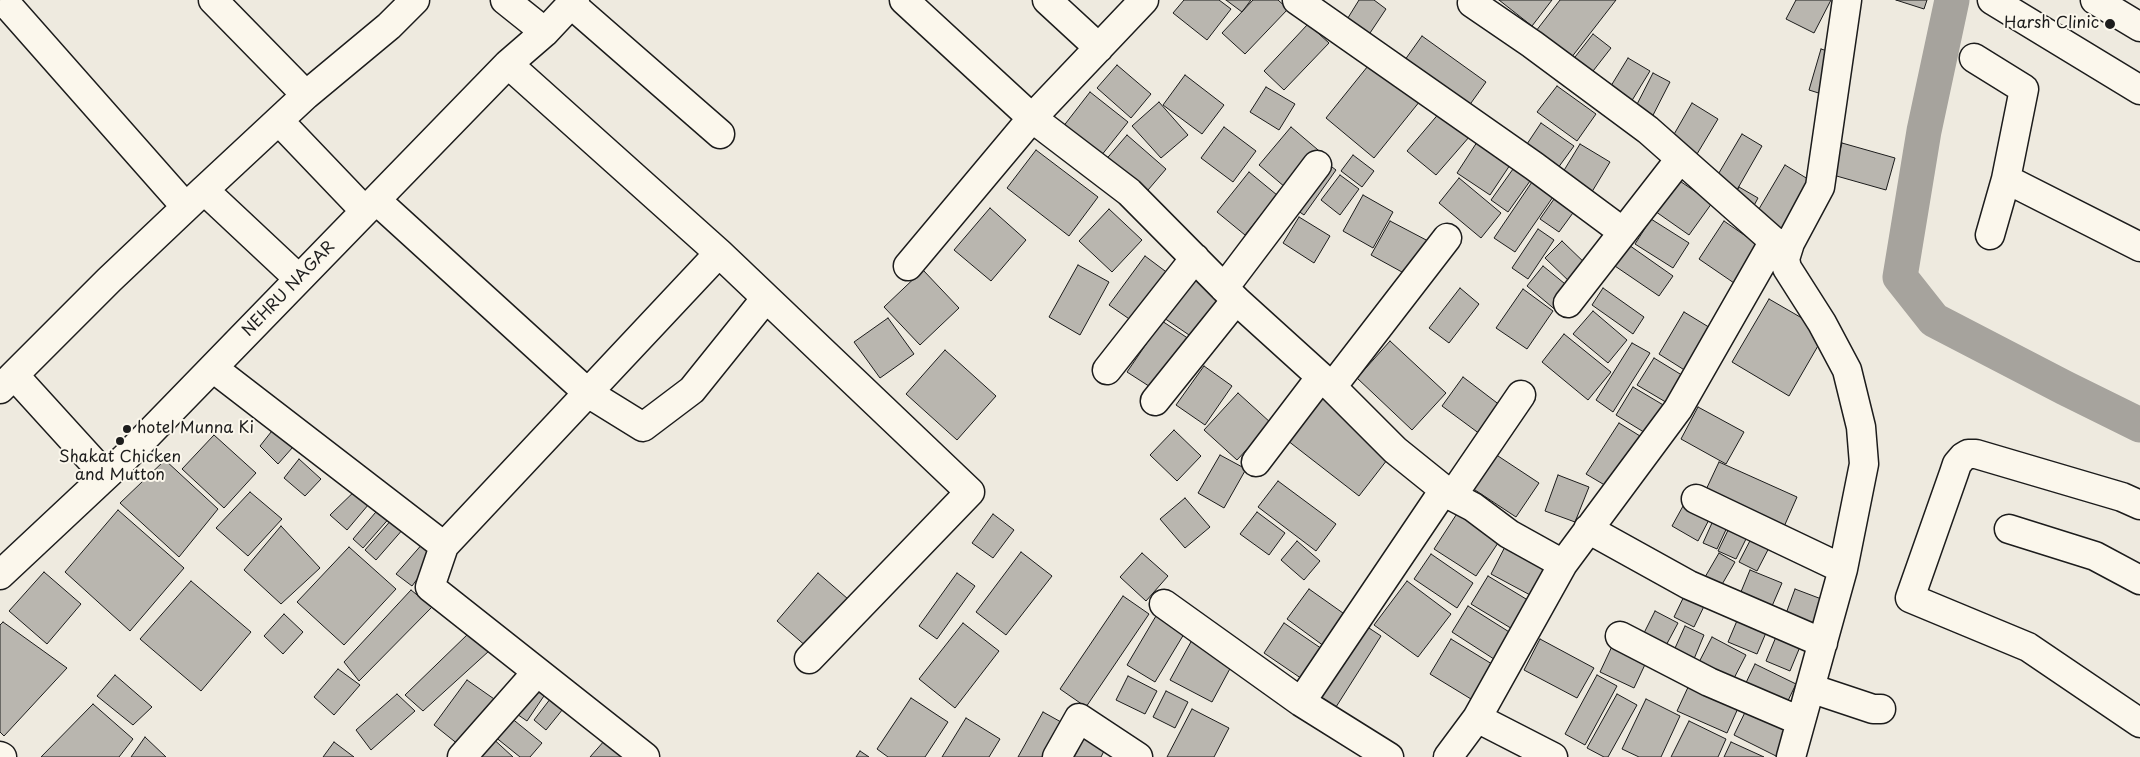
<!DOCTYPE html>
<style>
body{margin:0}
canvas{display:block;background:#eeeadf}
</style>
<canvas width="2140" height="757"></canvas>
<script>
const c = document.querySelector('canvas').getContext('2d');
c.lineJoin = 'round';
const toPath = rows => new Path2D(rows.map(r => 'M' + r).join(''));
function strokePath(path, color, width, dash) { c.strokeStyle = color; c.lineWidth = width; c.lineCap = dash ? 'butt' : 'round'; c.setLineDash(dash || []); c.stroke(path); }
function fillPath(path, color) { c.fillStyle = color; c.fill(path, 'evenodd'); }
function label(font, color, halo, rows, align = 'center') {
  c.font = font + ' "Playpen Sans",sans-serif'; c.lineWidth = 4; c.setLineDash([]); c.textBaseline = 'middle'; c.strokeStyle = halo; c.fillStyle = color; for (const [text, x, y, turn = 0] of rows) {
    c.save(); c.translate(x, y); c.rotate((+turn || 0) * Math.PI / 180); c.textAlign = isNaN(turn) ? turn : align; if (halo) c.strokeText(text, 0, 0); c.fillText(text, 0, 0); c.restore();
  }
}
const river = toPath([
 [1952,0,1924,131,1900,277,1934,320,2065,388,2140,425]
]);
const building = toPath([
 [1184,0,1219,0,1231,9,1207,40,1173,13,1184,0],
 [1226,0,1251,0,1242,12,1226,0],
 [1253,0,1278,0,1288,9,1245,54,1222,33,1253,0],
 [1359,0,1374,0,1386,9,1368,36,1346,21,1359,0],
 [1499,0,1552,0,1532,26,1499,0],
 [1560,0,1616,0,1571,58,1536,31,1560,0],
 [1796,0,1831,0,1814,33,1786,19,1796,0],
 [1896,0,1927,0,1924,9,1896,0],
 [1308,24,1329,43,1284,90,1264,71,1308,24],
 [1593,34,1611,48,1586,80,1568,66,1593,34],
 [1422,36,1486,82,1466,110,1402,64,1422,36],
 [1821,49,1837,54,1825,95,1809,90,1821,49],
 [1628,58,1650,71,1628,107,1606,94,1628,58],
 [1372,61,1420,101,1374,158,1326,118,1372,61],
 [1117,65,1151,94,1131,118,1097,88,1117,65],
 [1653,73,1670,82,1649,123,1632,114,1653,73],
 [1185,75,1224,105,1202,134,1163,105,1185,75],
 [1557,86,1596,114,1577,141,1537,112,1557,86],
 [1266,87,1295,104,1279,130,1250,112,1266,87],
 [1090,92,1128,122,1097,161,1059,132,1090,92],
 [1159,102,1188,135,1161,158,1132,126,1159,102],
 [1692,103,1718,119,1694,159,1669,143,1692,103],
 [1441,111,1470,136,1436,175,1407,151,1441,111],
 [1541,123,1574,146,1555,172,1523,150,1541,123],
 [1224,127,1256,151,1233,182,1201,158,1224,127],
 [1291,127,1324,155,1292,193,1259,165,1291,127],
 [1742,134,1762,146,1734,195,1713,183,1742,134],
 [1127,135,1166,169,1142,197,1103,163,1127,135],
 [1481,136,1514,159,1490,195,1457,173,1481,136],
 [1842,143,1895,158,1886,190,1833,175,1842,143],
 [1580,144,1610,162,1590,195,1560,177,1580,144],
 [1036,150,1098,197,1069,236,1007,188,1036,150],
 [1353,155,1374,171,1362,187,1341,171,1353,155],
 [1324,161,1336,170,1304,215,1291,206,1324,161],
 [1518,162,1535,174,1508,212,1491,200,1518,162],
 [1785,165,1816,184,1785,237,1753,219,1785,165],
 [1249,172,1277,195,1245,235,1217,212,1249,172],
 [1340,175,1359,189,1340,215,1321,200,1340,175],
 [1674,177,1712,203,1689,235,1652,209,1674,177],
 [1459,178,1501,213,1481,238,1439,203,1459,178],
 [1534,179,1555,194,1515,252,1494,238,1534,179],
 [1739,187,1758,198,1750,213,1731,202,1739,187],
 [1559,192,1578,206,1559,232,1540,219,1559,192],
 [1363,195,1393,212,1373,248,1343,231,1363,195],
 [990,208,1026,240,991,281,954,250,990,208],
 [1109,209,1142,240,1112,272,1079,241,1109,209],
 [1299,217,1330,236,1314,263,1283,243,1299,217],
 [1651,219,1689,243,1673,268,1635,244,1651,219],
 [1390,221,1430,242,1411,277,1371,255,1390,221],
 [1724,221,1760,246,1734,283,1699,259,1724,221],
 [1538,229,1554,240,1528,279,1512,268,1538,229],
 [1562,241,1589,267,1573,285,1545,258,1562,241],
 [1626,243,1673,276,1659,296,1612,264,1626,243],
 [1145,256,1173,277,1138,325,1109,305,1145,256],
 [1078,265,1109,282,1080,335,1049,317,1078,265],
 [1543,266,1575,292,1558,312,1527,286,1543,266],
 [923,270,959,308,920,345,884,307,923,270],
 [1194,274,1225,295,1195,339,1164,318,1194,274],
 [1460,288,1479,304,1449,343,1429,328,1460,288],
 [1603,288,1644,317,1633,334,1592,305,1603,288],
 [1523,289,1553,311,1527,349,1496,328,1523,289],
 [1769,299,1826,332,1789,396,1732,362,1769,299],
 [1593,311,1627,340,1608,363,1573,334,1593,311],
 [1684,312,1712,329,1686,371,1659,354,1684,312],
 [888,318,914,354,880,378,854,342,888,318],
 [1162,321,1189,339,1155,390,1127,372,1162,321],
 [1564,334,1611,372,1588,400,1542,362,1564,334],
 [1390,341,1446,393,1412,430,1357,378,1390,341],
 [1632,343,1650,353,1613,412,1596,400,1632,343],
 [945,350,996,396,957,440,906,394,945,350],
 [1654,358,1685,377,1669,404,1637,385,1654,358],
 [1204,366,1232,386,1205,425,1176,405,1204,366],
 [1463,377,1505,409,1484,437,1442,406,1463,377],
 [1633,387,1665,406,1647,434,1616,415,1633,387],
 [1318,392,1394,451,1359,496,1283,437,1318,392],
 [1238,393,1271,423,1237,460,1204,430,1238,393],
 [1698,407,1744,432,1726,464,1681,439,1698,407],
 [279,422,300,439,278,464,260,446,279,422],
 [1619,423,1640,436,1608,487,1586,474,1619,423],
 [1174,430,1201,456,1177,481,1150,455,1174,430],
 [214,435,256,473,224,508,182,469,214,435],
 [1495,454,1539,483,1516,517,1472,488,1495,454],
 [1220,455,1246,469,1224,508,1198,493,1220,455],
 [299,459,321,479,305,496,284,478,299,459],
 [165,460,218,509,179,557,120,503,165,460],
 [1719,462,1797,497,1783,529,1704,494,1719,462],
 [1558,475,1589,487,1575,522,1545,511,1558,475],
 [1278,481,1336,524,1316,551,1258,507,1278,481],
 [360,486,374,498,347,530,330,515,360,486],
 [250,492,282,519,248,556,216,528,250,492],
 [1688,497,1714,510,1698,541,1672,526,1688,497],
 [1185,498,1210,527,1185,548,1160,519,1185,498],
 [381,506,392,515,363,548,353,539,381,506],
 [1460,509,1502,537,1476,576,1434,549,1460,509],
 [118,510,184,568,130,631,65,572,118,510],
 [1257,512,1285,533,1269,555,1240,534,1257,512],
 [993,514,1014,530,993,558,972,543,993,514],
 [1716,514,1730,521,1717,549,1703,543,1716,514],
 [393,518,404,528,376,560,365,550,393,518],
 [1732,522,1750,531,1736,559,1718,551,1732,522],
 [281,526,320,568,281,604,244,570,281,526],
 [1754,533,1772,542,1757,571,1739,562,1754,533],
 [1509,539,1550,560,1532,596,1491,574,1509,539],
 [1297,541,1320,561,1304,580,1281,560,1297,541],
 [424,542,436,554,412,586,396,574,424,542],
 [349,547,396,589,344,645,297,602,349,547],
 [1021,552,1052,576,1006,635,976,612,1021,552],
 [1142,553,1168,576,1146,601,1120,577,1142,553],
 [1719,553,1735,562,1717,593,1701,584,1719,553],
 [1431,554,1473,583,1457,608,1414,579,1431,554],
 [1750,570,1782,583,1769,613,1738,599,1750,570],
 [44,572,81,604,47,644,9,611,44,572],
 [818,573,848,599,807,647,777,621,818,573],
 [957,573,975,586,937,639,919,626,957,573],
 [1488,576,1531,602,1514,630,1471,604,1488,576],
 [191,581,251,632,201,691,140,639,191,581],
 [1407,581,1451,614,1418,657,1374,625,1407,581],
 [1688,588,1708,598,1694,627,1674,617,1688,588],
 [1309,589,1350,618,1328,649,1287,619,1309,589],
 [1795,589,1832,603,1821,633,1784,619,1795,589],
 [411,590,432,607,359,681,344,662,411,590],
 [1123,596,1149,614,1086,707,1060,689,1123,596],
 [1468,606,1514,635,1497,661,1452,632,1468,606],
 [1655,611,1678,623,1662,653,1640,641,1655,611],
 [284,614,303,632,283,654,264,636,284,614],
 [1156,616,1184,634,1155,682,1127,665,1156,616],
 [1739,616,1768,628,1757,654,1728,642,1739,616],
 [3,622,67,668,4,736,0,732,0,625,3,622],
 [963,623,999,651,955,708,919,679,963,623],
 [1284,623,1328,653,1308,683,1264,653,1284,623],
 [1363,624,1381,636,1336,707,1318,695,1363,624],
 [1685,626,1704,635,1691,666,1671,657,1685,626],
 [1778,632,1802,642,1790,671,1766,661,1778,632],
 [469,633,489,651,423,711,405,695,469,633],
 [1712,637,1746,655,1731,684,1697,666,1712,637],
 [1451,639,1492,664,1471,699,1430,674,1451,639],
 [1540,639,1594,668,1577,698,1524,670,1540,639],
 [1192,640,1233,663,1212,702,1170,680,1192,640],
 [1615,640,1649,656,1634,688,1600,672,1615,640],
 [1755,664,1796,684,1783,711,1742,691,1755,664],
 [338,669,360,685,334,715,314,697,338,669],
 [115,675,152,707,133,725,97,696,115,675],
 [1597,675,1617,686,1585,745,1565,734,1597,675],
 [1128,676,1157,691,1145,714,1116,700,1128,676],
 [467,680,497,701,459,745,434,725,467,680],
 [534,681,548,690,527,721,511,710,534,681],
 [1690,683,1739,706,1727,733,1677,711,1690,683],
 [1166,691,1188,702,1175,728,1153,717,1166,691],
 [397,694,415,711,371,750,356,730,397,694],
 [554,694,567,704,546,730,534,720,554,694],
 [1617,694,1637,705,1608,757,1604,757,1587,748,1617,694],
 [911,698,948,722,925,757,888,757,877,749,911,698],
 [1646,699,1680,716,1661,757,1639,757,1622,749,1646,699],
 [1750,702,1794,724,1778,757,1734,735,1750,702],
 [93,704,133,739,119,757,41,757,93,704],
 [1192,709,1229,728,1214,757,1167,757,1192,709],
 [1043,712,1070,727,1054,757,1018,757,1043,712],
 [510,717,542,743,530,757,520,757,494,736,510,717],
 [966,718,1000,739,989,757,942,757,966,718],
 [1689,721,1726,739,1718,757,1671,757,1689,721],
 [1087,732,1108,743,1101,757,1074,757,1087,732],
 [489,735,513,757,472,757,489,735],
 [145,737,166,757,131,757,145,737],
 [605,740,624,757,590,757,605,740],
 [334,742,354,757,323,757,334,742],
 [1731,742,1764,757,1724,757,1731,742],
 [860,751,869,757,856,757,860,751]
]);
const minor = toPath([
 [213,0,306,95],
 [505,0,545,32],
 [904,0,1032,118,1129,192,1236,300,1332,387,1395,450,1452,496,1473,507,1509,534,1563,564],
 [1047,0,1099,48],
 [1297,0,1534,166,1623,232],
 [1992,0,2140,90],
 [2095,0,2140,27],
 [1472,3,1532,44,1648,130,1786,252],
 [571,4,720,134],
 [11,9,185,206],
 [1974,58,2024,89,2006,179,2140,247],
 [508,64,719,253,970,492,809,659],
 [279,121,365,211],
 [204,190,306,95,389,26,415,0],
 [376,200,588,393,643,427,692,390,766,298],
 [1990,235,2006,179],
 [908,266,1032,118,1144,0],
 [1224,288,1317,165],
 [1568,303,1680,159],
 [213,368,444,546,719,253],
 [1107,370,1195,258],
 [14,375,109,280,204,190,299,279],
 [1332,387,1447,238],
 [0,389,14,375,105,475],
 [1155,401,1236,300],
 [1256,462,1320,378],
 [1452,496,1521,395],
 [1696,499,1843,569],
 [2140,505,2122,497,1976,454,1968,454,1963,457,1957,464,1954,473,1910,598,2028,647,2140,723],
 [1588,529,1689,585,1823,643],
 [2009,529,2095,556,2140,580],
 [444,546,430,587,645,757],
 [0,575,126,457,508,64,545,32,575,0],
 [1164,604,1301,702,1389,757],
 [1620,636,1709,682,1800,721],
 [1810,688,1873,709,1881,709],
 [1301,702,1444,490],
 [0,756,2,757],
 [462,757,537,672],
 [1057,757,1079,718,1138,757],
 [1448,757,1477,718],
 [1553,757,1477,718,1563,564,1678,409,1774,241],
 [1791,757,1843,569,1864,464,1861,427,1847,370,1822,323,1787,268,1785,259,1790,243,1820,187,1847,0]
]);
const markers = [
 [2110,24,6,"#1c1c1c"],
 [127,429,5,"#1c1c1c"],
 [120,441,5,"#1c1c1c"]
];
const poiNames = [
 ["Harsh Clinic",2099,24],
 ["hotel Munna Ki",137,429,"left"],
 ["Shakat Chicken",120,458,"center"],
 ["and Mutton",120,476,"center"]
];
const streetNames = [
 ["NEHRU NAGAR",289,289,-46]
];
strokePath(river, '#a6a39d', 35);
fillPath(building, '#b9b6af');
strokePath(building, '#1c1c1c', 1);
strokePath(minor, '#1c1c1c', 31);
strokePath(minor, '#fbf7ec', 28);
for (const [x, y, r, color] of markers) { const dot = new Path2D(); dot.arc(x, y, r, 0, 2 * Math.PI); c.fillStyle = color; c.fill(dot); strokePath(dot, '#fbf7ec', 2); }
label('16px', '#1c1c1c', '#fbf7ec', poiNames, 'right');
label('16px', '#1c1c1c', '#fbf7ec', streetNames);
</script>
